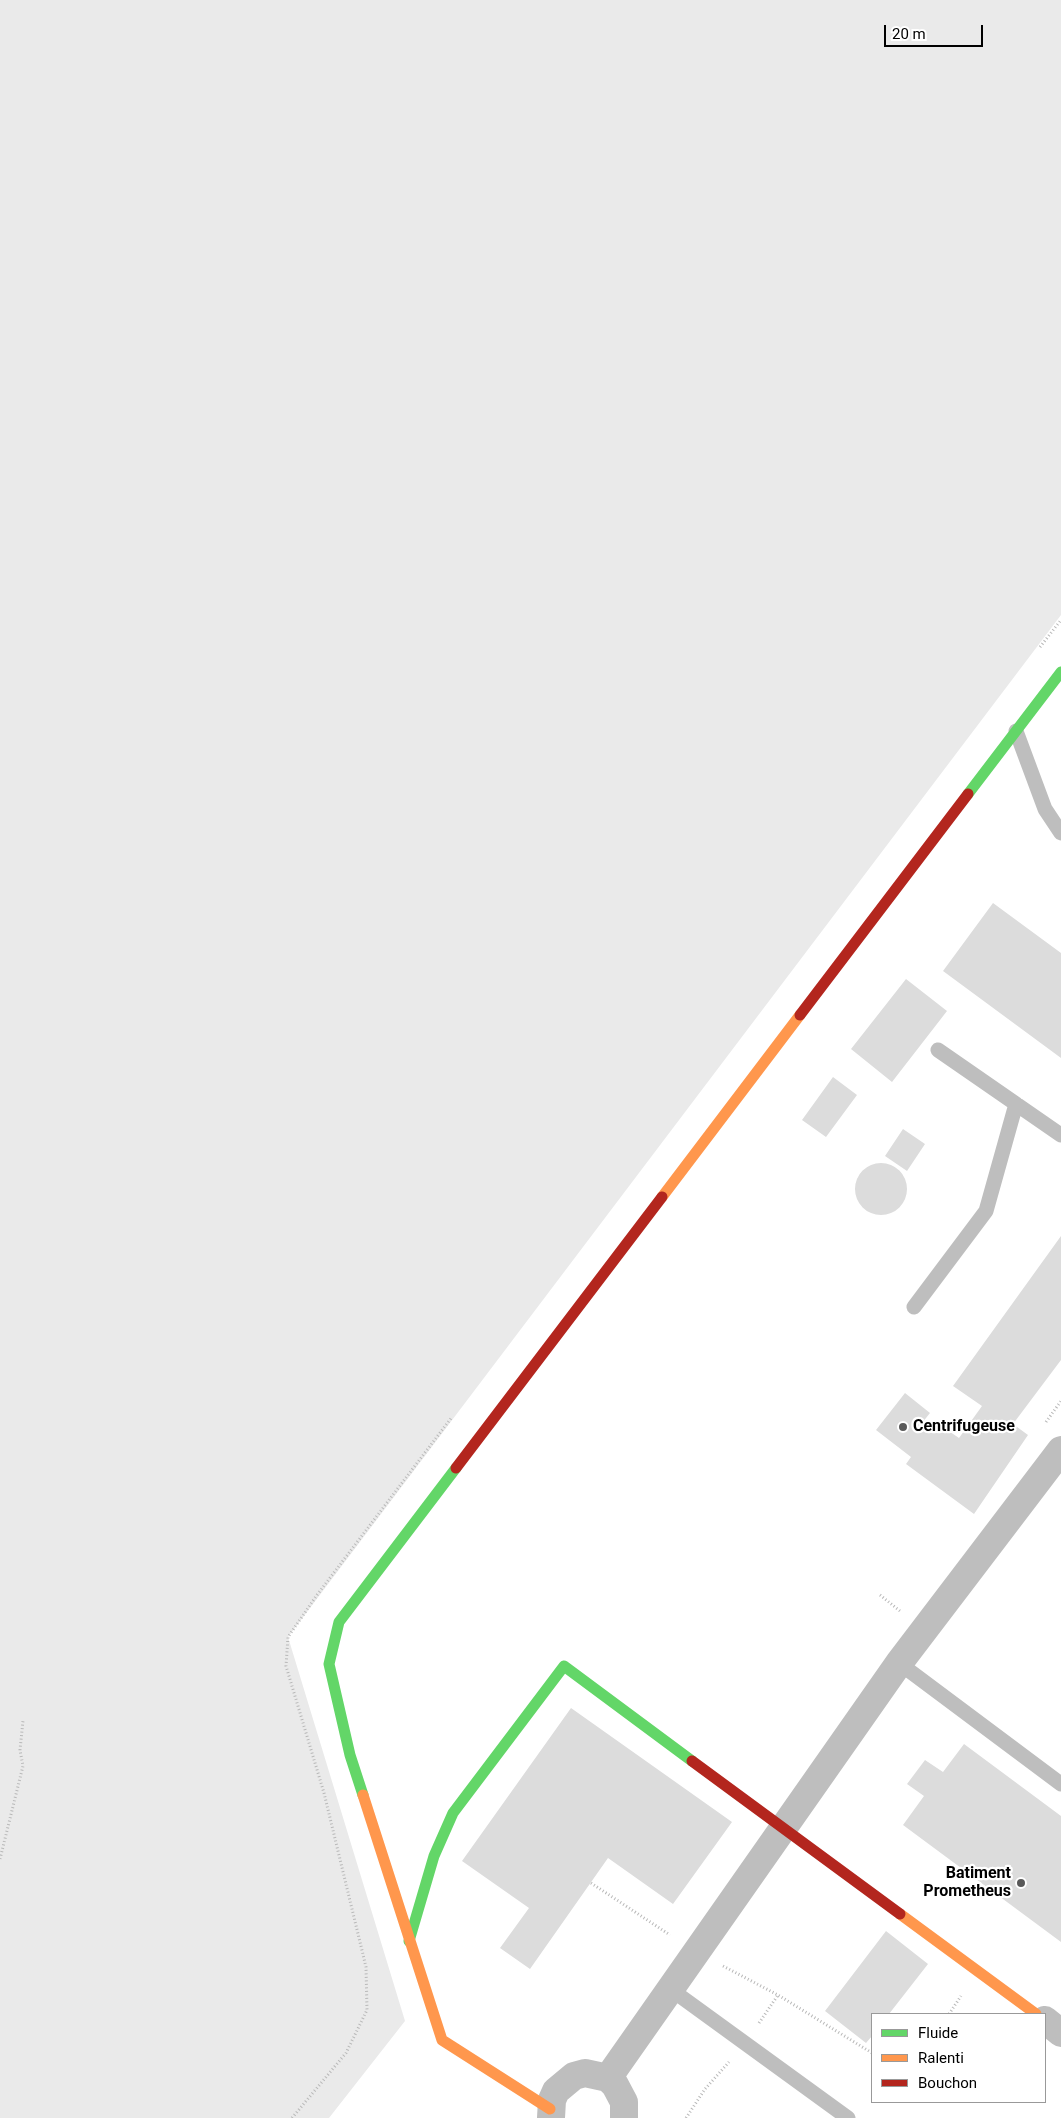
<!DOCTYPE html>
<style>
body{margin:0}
#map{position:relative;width:1061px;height:2118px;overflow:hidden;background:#fff;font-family:Roboto,sans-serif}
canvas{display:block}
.legend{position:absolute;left:871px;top:2013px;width:175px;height:90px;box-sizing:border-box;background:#fff;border:1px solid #999;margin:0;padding:6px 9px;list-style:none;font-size:15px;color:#000}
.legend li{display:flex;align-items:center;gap:10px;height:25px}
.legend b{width:25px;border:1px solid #999}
.scale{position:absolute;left:884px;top:25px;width:99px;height:22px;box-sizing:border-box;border:2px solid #000;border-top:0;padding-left:6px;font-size:15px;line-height:18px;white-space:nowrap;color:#000;-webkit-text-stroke:4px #fff;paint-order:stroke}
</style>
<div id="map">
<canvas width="1061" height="2118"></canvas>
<ul class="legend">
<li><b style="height:6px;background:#63d668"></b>Fluide</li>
<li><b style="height:6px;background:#ff974d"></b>Ralenti</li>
<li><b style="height:6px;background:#b3261e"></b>Bouchon</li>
</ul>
<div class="scale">20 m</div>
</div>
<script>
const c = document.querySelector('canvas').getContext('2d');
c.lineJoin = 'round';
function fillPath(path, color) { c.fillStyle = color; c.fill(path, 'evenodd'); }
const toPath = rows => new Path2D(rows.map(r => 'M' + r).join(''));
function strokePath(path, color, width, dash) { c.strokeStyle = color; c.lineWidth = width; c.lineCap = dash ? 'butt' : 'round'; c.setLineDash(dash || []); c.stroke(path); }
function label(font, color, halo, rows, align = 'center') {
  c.font = font + ' Roboto,sans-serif'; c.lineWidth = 4.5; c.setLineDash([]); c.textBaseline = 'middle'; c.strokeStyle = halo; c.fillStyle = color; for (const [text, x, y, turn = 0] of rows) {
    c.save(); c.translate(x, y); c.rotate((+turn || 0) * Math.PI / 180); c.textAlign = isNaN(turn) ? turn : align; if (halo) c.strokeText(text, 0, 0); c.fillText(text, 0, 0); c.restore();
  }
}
const green = toPath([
 [0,0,1061,0,1061,615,288,1637,405,2021,329,2118,0,2118]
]);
const building = toPath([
 [993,903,1061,953,1061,1058,943,971],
 [906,979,947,1011,892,1082,851,1049],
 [833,1077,857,1095,826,1137,802,1120],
 [903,1129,925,1144,907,1171,885,1156],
 '855 1189a26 26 0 1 1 52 0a26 26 0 1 1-52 0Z',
 [1061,1236,1061,1360,1013,1424,1028,1435,974,1514,906,1464,911,1457,876,1430,905,1393,930,1413,922,1423,932,1430,937,1423,959,1438,982,1406,953,1386],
 [571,1708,732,1822,673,1904,608,1858,530,1969,500,1948,529,1908,462,1861],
 [964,1744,1061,1816,1061,1942,903,1825,924,1796,907,1784,925,1760,943,1772],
 [886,1931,928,1964,889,2014,872,2014,872,2036,866,2043,825,2011]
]);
const path = toPath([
 [1040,647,1061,620],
 [1046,1422,1061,1401],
 [880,1595,900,1611],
 [0,1859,23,1766,20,1750,23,1721],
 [591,1883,670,1935],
 [723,1966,778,1995,872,2053],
 [949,2014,961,1996],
 [759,2023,778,1995],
 [292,2118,346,2053,367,2010,366,1967,324,1793,286,1666,288,1637,317,1595,452,1417],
 [686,2118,705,2089,729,2062]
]);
const lane = toPath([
 [1016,731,1045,809,1061,833],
 [938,1050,1061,1135],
 [914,1307,986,1211,1016,1104],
 [899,1663,1061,1784],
 [669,1988,848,2118]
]);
const street = toPath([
 [1045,2020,1061,2033],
 [608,2078,899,1663,1061,1450],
 [551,2118,552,2100,556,2091,574,2076,585,2073,608,2078,615,2085,624,2102,624,2118]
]);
const fast = toPath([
 [968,794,1061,672],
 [363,1795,350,1755,329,1664,339,1622,456,1468],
 [409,1941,434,1856,453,1813,564,1666,692,1761]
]);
const slow = toPath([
 [662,1197,800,1015],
 [363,1795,442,2040,550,2109],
 [900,1914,1036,2014]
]);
const jam = toPath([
 [800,1015,968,794],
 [456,1468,662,1197],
 [692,1761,900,1914]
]);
const markers = [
 [903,1427,5,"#595959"],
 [1021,1883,5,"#595959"]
];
const poiNames = [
 ["Centrifugeuse",913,1427],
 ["Batiment",1011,1874,"right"],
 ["Prometheus",1011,1892,"right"]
];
fillPath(green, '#eaeaea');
fillPath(building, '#dcdcdc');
strokePath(path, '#b8b8b8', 3, [1, 2.5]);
strokePath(lane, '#bebebe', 15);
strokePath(street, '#bebebe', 28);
strokePath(fast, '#63d668', 11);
strokePath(slow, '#ff974d', 11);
strokePath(jam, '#b3261e', 11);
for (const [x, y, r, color] of markers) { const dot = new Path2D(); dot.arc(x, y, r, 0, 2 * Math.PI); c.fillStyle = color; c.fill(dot); strokePath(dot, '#fff', 2); }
label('bold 16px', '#000', '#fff', poiNames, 'left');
</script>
